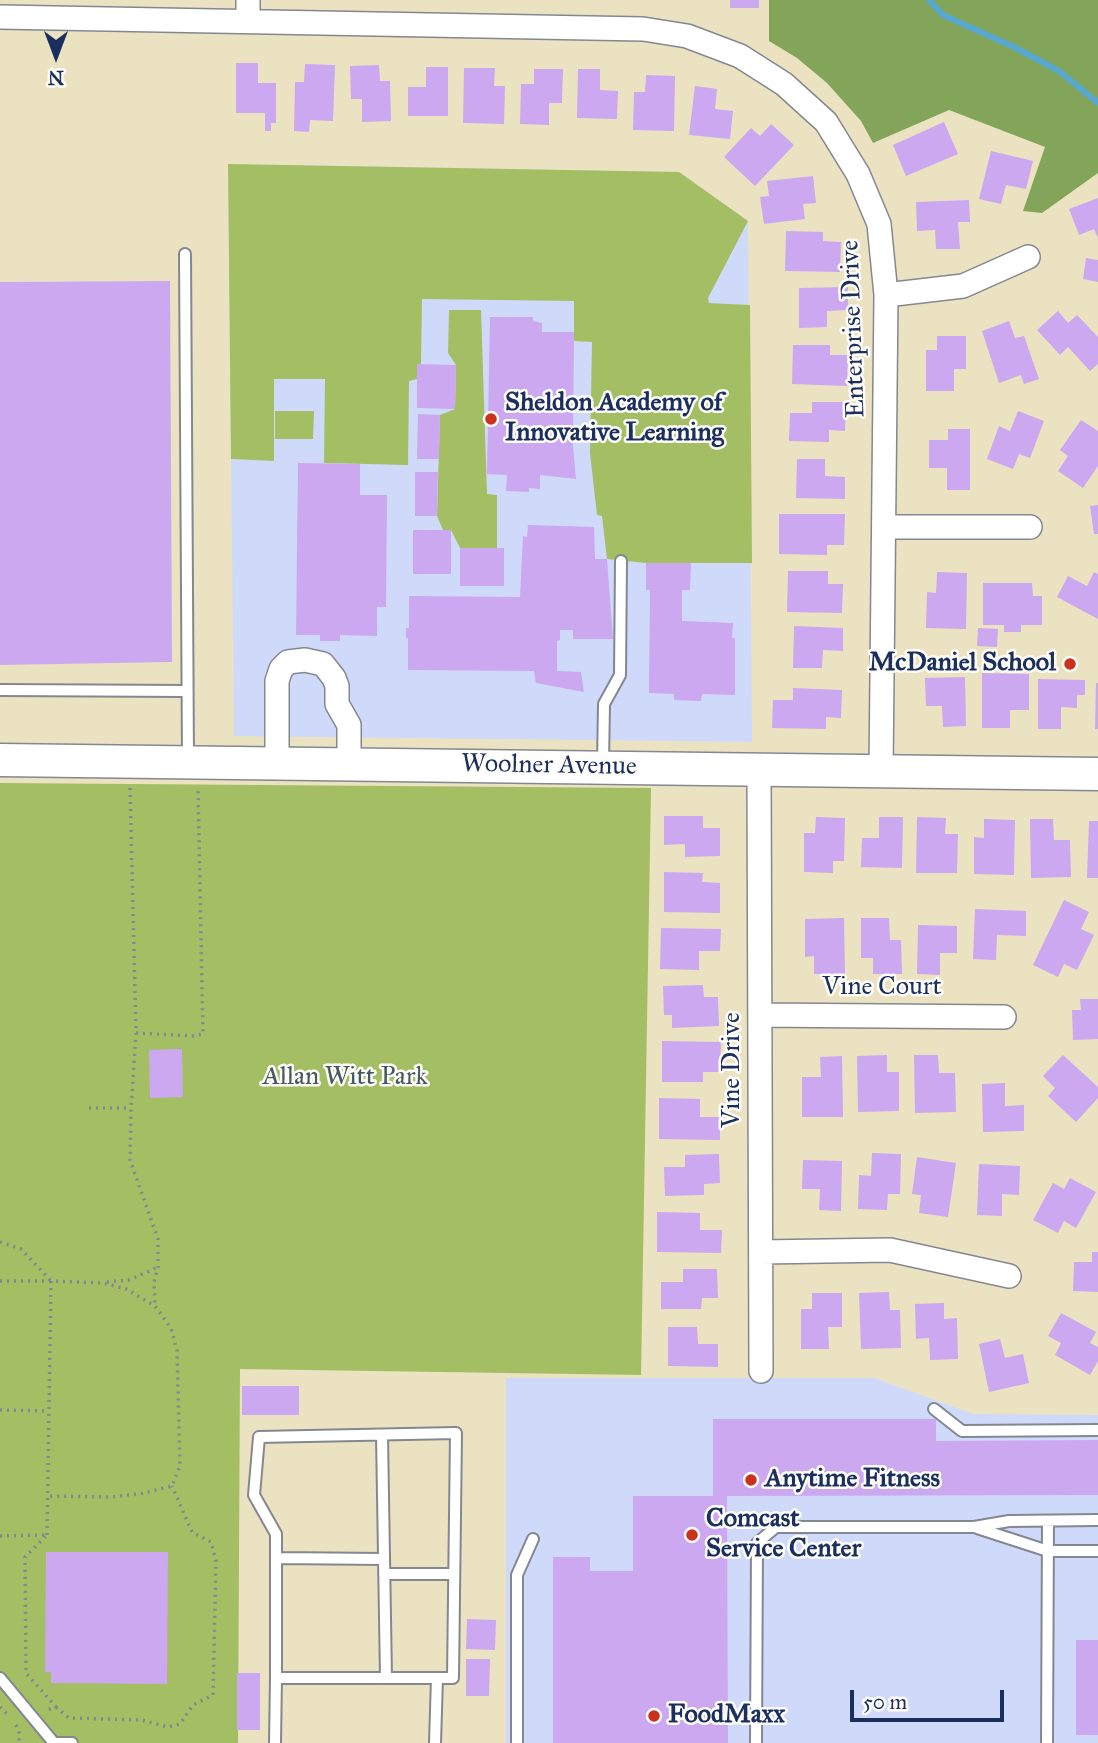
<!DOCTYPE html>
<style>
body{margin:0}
#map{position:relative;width:1098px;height:1743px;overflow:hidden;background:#ebe2c1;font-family:"IM FELL Great Primer",serif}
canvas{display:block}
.north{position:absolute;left:21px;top:21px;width:70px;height:70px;-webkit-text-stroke:5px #fdfcf7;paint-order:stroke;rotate:180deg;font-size:19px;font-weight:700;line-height:28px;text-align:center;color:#1b2f5e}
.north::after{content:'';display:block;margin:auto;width:24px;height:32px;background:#1b2f5e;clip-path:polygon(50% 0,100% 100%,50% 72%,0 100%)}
.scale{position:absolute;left:850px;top:1690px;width:154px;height:32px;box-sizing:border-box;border:4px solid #1b2f5e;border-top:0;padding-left:9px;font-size:21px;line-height:24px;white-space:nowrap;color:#1b2f5e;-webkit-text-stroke:5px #fdfcf7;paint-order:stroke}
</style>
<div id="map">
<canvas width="1098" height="1743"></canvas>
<div class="north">N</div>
<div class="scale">50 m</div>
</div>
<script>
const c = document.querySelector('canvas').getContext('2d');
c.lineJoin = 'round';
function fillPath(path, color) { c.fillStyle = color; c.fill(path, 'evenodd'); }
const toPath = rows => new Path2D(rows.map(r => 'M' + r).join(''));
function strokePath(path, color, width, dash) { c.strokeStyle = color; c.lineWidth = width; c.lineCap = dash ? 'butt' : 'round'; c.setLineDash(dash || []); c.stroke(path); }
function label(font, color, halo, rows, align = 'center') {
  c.font = font + ' "IM FELL Great Primer",serif'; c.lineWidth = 5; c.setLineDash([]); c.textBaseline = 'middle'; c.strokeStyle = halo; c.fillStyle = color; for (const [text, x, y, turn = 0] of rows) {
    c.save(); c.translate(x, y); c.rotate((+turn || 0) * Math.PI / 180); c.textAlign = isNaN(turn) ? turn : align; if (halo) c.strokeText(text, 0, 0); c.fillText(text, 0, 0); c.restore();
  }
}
const built = toPath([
 [228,164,679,172,748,221,752,742,234,736],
 [506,1378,874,1378,973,1414,1098,1415,1098,1743,506,1743]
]);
const green = toPath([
 [228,164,679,172,748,221,708,298,709,303,750,305,752,563,646,563,607,559,602,516,597,515,590,453,592,342,574,341,574,301,422,299,421,364,417,365,417,379,409,381,408,465,324,463,325,379,274,379,274,461,231,459],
 [449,310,481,310,487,494,497,495,497,548,460,548,451,530,443,530,437,516,440,415,455,409,456,365,448,353],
 [275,411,314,411,313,439,275,439],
 [0,783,651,788,641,1375,240,1369,238,1743,0,1743]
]);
const forest = toPath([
 [769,0,1098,0,1098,173,1042,213,1023,211,1045,147,949,110,873,143,861,121,827,83,797,58,769,41]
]);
const stream = toPath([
 [929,0,943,15,1014,47,1059,71,1098,103]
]);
const building = toPath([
 [730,0,759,0,759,8,730,8],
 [236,63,258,63,258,83,276,83,276,123,271,123,271,131,265,131,265,113,236,113],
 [305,64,335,65,333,121,310,120,309,132,294,131,295,82,304,82],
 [379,65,380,81,390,81,391,121,362,122,362,99,351,99,350,66],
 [426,67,448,67,448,116,408,116,408,87,426,87],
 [464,68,495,68,494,86,505,86,504,124,463,123],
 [534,69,563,69,562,103,549,103,549,125,520,124,521,84,534,84],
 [578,69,600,69,600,90,618,91,617,119,577,118],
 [646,75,675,76,674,131,633,130,634,92,645,92],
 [695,86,717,89,715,109,733,111,730,139,689,135],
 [944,122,958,154,906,176,893,145],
 [771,124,794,145,755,186,724,157,751,128,760,136],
 [991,151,1033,161,1026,189,1006,185,1001,204,979,199],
 [813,176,816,203,803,204,805,219,764,224,760,197,769,196,767,181],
 [1098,198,1098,238,1094,229,1079,235,1069,209],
 [969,200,970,222,958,222,960,249,936,249,935,230,917,231,916,202],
 [786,231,823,232,823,241,841,242,840,272,785,271],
 [1086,258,1098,260,1098,282,1083,279],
 [170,281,172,662,0,665,0,282],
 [848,287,848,310,827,311,827,327,799,328,799,288],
 [1058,311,1068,323,1077,315,1098,337,1098,364,1090,371,1068,347,1060,355,1037,330],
 [490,317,533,317,533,321,542,323,542,332,574,332,573,446,576,479,540,475,540,489,529,488,529,492,506,491,507,475,487,474],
 [1009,321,1015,338,1024,336,1039,379,1024,384,1021,375,999,383,982,331],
 [937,336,966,336,966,369,954,369,954,391,926,391,926,350,937,350],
 [793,345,830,345,830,355,848,355,847,386,792,384],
 [417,364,456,365,455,409,417,408],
 [812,402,846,402,845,431,829,430,829,442,789,441,790,413,812,413],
 [1018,411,1044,421,1030,458,1019,454,1013,469,987,459,999,426,1010,431],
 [418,414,440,415,439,459,417,459],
 [1081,420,1098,431,1098,466,1083,488,1058,471,1068,456,1060,450],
 [948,429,970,429,970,490,947,490,947,468,929,468,929,440,948,440],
 [797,459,825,459,825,476,845,477,845,499,796,498],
 [298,463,360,464,360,495,387,495,386,607,377,607,377,636,340,635,340,641,320,641,320,635,296,635],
 [415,472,438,472,437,516,415,516],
 [1098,505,1098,534,1094,534,1090,506],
 [779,514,845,514,844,545,827,545,827,555,779,554],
 [528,525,594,527,595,559,607,559,613,639,573,639,573,630,560,630,560,640,557,641,557,671,581,672,584,692,536,683,534,671,408,670,408,639,406,637,406,628,409,628,409,596,520,597,523,536,527,537],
 [413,530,451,530,451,574,413,574],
 [460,548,504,548,504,586,460,586],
 [646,563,691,563,690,590,682,590,682,621,733,623,732,638,735,638,735,695,702,694,701,701,674,700,674,694,649,693,650,590,646,590],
 [788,571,828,571,828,584,843,584,842,613,787,612],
 [937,572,967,573,966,629,926,628,927,592,936,593],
 [1094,572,1098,574,1098,619,1057,597,1068,576,1087,586],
 [983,583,1032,583,1033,596,1042,596,1042,625,1021,625,1021,632,1004,632,1004,625,983,625],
 [794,626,843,628,843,651,823,650,822,668,793,668],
 [978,628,998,629,997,647,977,646],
 [982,673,1029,674,1029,710,1010,710,1010,728,982,728],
 [965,677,966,726,943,727,942,706,926,706,925,678],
 [1038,679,1085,680,1085,695,1077,695,1077,708,1061,707,1061,729,1038,729],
 [1096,683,1098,683,1098,729,1095,729],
 [793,688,842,690,841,718,826,717,826,729,772,728,773,700,793,700],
 [664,816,703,816,703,828,720,828,720,856,685,857,685,844,664,845],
 [816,817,845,818,844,861,833,861,833,873,804,872,804,833,815,833],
 [879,817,903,817,902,868,861,867,862,838,879,838],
 [917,817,946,818,945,834,958,834,957,873,916,873],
 [984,819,1015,820,1014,875,974,874,974,837,984,838],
 [1030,819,1053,819,1054,840,1070,840,1071,877,1031,878],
 [1089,821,1098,821,1098,878,1087,878],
 [664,872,703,873,702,882,720,883,720,913,664,912],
 [1064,900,1089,912,1081,929,1094,935,1077,970,1064,964,1058,977,1033,965],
 [975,909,1026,911,1026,936,997,935,996,960,973,959],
 [844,918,845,974,814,974,814,956,805,957,805,919],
 [861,918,889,918,890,940,901,940,902,974,873,974,873,958,861,958],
 [918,925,957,926,957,953,940,953,940,975,917,974],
 [661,928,721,929,720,951,699,951,699,970,660,969],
 [703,985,704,997,718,997,719,1026,672,1028,672,1015,664,1015,663,986],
 [1080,999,1098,999,1098,1039,1073,1040,1072,1010,1081,1010],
 [662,1041,721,1042,720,1072,703,1072,703,1082,662,1082],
 [182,1049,183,1097,150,1098,149,1050],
 [887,1055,887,1072,899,1072,899,1111,858,1112,857,1056],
 [914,1055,938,1055,939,1073,955,1073,956,1112,915,1113],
 [1063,1055,1098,1087,1098,1098,1076,1122,1048,1096,1055,1088,1043,1076],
 [842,1056,843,1117,802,1117,802,1077,821,1077,820,1057],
 [1005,1083,1005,1106,1024,1105,1024,1131,983,1132,982,1084],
 [659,1098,700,1099,700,1117,720,1117,720,1140,659,1139],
 [872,1153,901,1154,900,1194,888,1194,887,1210,858,1209,859,1175,871,1176],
 [719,1154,720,1183,704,1184,704,1195,665,1196,664,1167,685,1167,685,1155],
 [917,1157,956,1163,948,1217,919,1213,921,1195,912,1194],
 [803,1160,842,1161,841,1211,819,1210,820,1189,802,1189],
 [979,1164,1020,1166,1019,1195,1002,1194,1002,1216,977,1215],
 [1070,1178,1096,1192,1076,1228,1064,1221,1058,1233,1033,1220,1053,1183,1064,1189],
 [657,1212,700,1213,700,1230,722,1230,721,1253,657,1252],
 [1092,1252,1098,1252,1098,1292,1073,1291,1074,1262,1092,1262],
 [683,1269,717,1269,718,1298,702,1298,701,1309,661,1309,661,1282,683,1282],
 [889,1292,890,1310,900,1310,901,1348,861,1349,859,1293],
 [812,1293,842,1293,842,1327,828,1327,829,1349,801,1349,801,1309,812,1309],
 [944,1303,944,1319,957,1318,958,1359,930,1360,929,1338,916,1339,915,1304],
 [1061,1313,1096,1332,1090,1343,1098,1347,1098,1361,1090,1375,1055,1355,1061,1343,1048,1336],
 [668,1327,697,1327,698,1344,718,1344,718,1367,668,1366],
 [1000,1339,1005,1358,1023,1354,1029,1383,989,1392,979,1344],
 [242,1386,299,1386,299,1415,242,1415],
 [713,1419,936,1419,936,1441,1098,1440,1098,1495,727,1496,728,1743,553,1743,553,1557,590,1557,590,1571,633,1571,633,1496,713,1496],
 [46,1552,168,1552,167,1684,51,1683,51,1672,45,1672],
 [467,1619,496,1620,495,1650,466,1649],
 [1076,1640,1098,1640,1098,1735,1076,1735],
 [466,1659,490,1659,489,1696,466,1696],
 [237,1673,260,1673,260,1730,237,1730]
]);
const path = toPath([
 [130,788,136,1033,131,1108,130,1160,158,1239,158,1267,154,1282,155,1306],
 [136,1033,192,1036,203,1034,198,788],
 [89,1108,131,1108],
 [0,1242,21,1249,51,1281],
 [0,1281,51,1281],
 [107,1282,129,1280,158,1267],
 [0,1410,49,1411],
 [47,1535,51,1281,103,1283,126,1289,155,1306,171,1328,177,1351,180,1466,172,1486,144,1493,112,1497,49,1496],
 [0,1536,47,1535,25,1557,26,1673,56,1707,47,1710],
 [0,1707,7,1714],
 [56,1707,69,1718,142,1720,168,1727,180,1724,193,1705,213,1695,216,1561,211,1542,192,1532,172,1486],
 [16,1725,19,1732,19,1743]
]);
const lane = toPath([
 [185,254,188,759],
 [0,690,187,691],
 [603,764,604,704,620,675,621,561],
 [934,1409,962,1431,1098,1430],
 [382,1435,386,1678],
 [977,1528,1048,1551,1098,1551],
 [276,1558,384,1559],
 [384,1574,454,1574],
 [0,1678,54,1743],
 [276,1678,276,1534,254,1495,259,1437,456,1433,453,1678,437,1678],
 [54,1743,72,1743],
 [275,1743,276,1678,437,1678,435,1743],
 [517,1743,517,1575,533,1539],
 [756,1743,757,1543,776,1527,974,1527,1009,1521,1098,1520],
 [1047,1743,1048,1521]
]);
const street = toPath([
 [248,0,248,21],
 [0,17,643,29,687,36,740,56,784,84,826,122,858,174,879,224,886,295,881,770],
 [886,295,963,286,1028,257],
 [885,527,1030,527],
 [277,763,277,681,281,669,288,662,305,660,323,664,334,678,337,686,337,704,349,725,349,763],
 [759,769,761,1371],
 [760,1015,1004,1017],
 [761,1252,890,1250,1009,1276]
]);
const secondary = toPath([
 [0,760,1098,774]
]);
const markers = [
 [491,419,7,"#c8321e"],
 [1070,664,7,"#c8321e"],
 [751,1480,7,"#c8321e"],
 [692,1535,7,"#c8321e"],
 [654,1716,7,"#c8321e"]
];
const streetNames = [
 ["Enterprise Drive",854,329,-92],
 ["Woolner Avenue",549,766,1],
 ["Vine Court",882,988],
 ["Vine Drive",733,1070,-90]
];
const poiNames = [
 ["Sheldon Academy of",505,404],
 ["Innovative Learning",505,434],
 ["McDaniel School",1056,664,"right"],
 ["Anytime Fitness",765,1480],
 ["Comcast",706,1520],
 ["Service Center",706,1550],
 ["FoodMaxx",668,1716]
];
const parkNames = [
 ["Allan Witt Park",345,1078]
];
fillPath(built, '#cfdafa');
fillPath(green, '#a4be64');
fillPath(forest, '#83a55a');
strokePath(stream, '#56a8d1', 6);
fillPath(building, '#cba8f0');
strokePath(lane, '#838890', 14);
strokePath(street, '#838890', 26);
strokePath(secondary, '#838890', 35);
strokePath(path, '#838890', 3.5, [2, 5]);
strokePath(lane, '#fff', 10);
strokePath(street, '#fff', 23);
strokePath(secondary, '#fff', 32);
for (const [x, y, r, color] of markers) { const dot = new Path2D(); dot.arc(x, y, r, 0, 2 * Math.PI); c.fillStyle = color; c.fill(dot); strokePath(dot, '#fdfcf7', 2.5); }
label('26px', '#1b2f5e', '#fdfcf7', streetNames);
label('bold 26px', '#1b2f5e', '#fdfcf7', poiNames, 'left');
label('26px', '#445a60', '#fdfcf7', parkNames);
</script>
